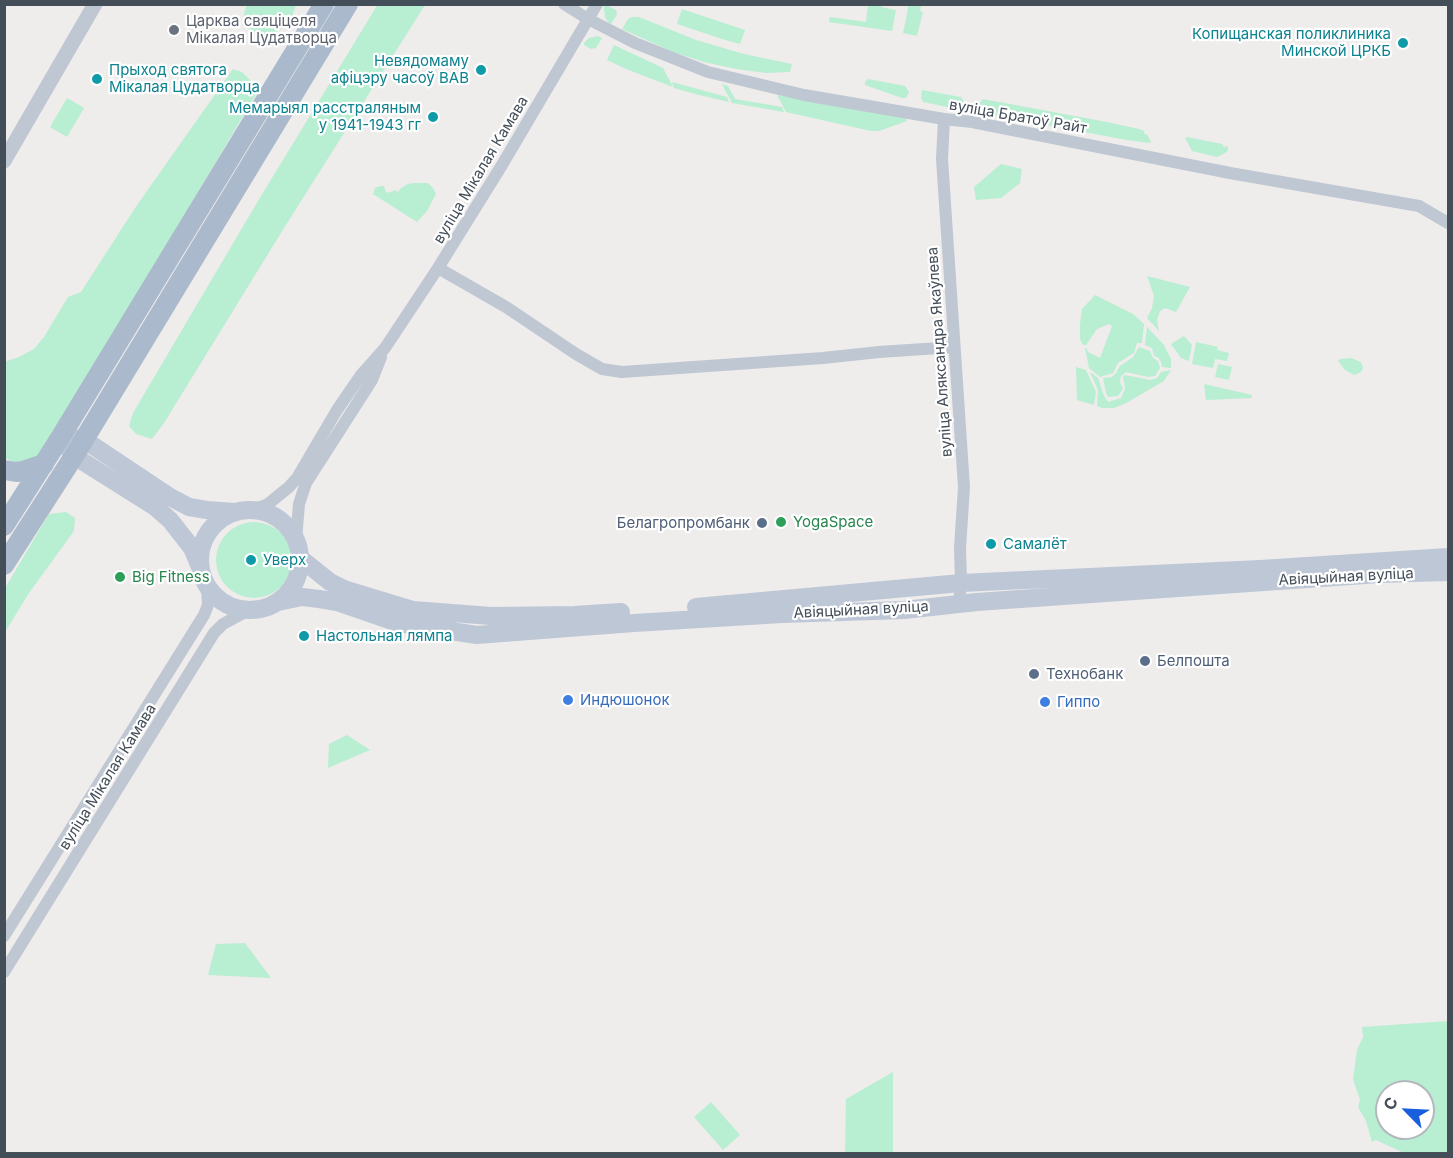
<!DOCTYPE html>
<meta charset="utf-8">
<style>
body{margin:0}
#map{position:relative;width:1453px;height:1158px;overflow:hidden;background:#efecec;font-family:Inter,sans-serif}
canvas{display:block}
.frame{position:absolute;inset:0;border:6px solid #444e59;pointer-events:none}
.north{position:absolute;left:1375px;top:1080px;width:60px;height:60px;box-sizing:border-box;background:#fff;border:2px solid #b4b8bd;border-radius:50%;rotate:294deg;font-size:16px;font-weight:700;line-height:24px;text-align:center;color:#444e59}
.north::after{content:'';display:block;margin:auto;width:21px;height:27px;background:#175fdd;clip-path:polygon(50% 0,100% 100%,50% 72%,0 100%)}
</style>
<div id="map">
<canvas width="1453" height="1158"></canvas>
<div class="frame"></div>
<div class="north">С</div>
</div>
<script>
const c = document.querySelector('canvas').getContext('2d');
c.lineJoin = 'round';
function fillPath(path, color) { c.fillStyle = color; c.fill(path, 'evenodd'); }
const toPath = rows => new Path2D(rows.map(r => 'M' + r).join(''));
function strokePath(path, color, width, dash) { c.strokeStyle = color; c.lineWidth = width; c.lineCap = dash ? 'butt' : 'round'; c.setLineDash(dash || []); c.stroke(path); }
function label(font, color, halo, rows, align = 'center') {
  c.font = font + ' Inter,sans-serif'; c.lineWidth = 4.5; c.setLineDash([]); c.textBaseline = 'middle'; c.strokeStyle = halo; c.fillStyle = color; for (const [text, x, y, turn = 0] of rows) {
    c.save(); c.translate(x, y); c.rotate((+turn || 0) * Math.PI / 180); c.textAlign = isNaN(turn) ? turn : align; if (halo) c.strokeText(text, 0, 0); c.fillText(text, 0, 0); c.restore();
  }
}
const green = toPath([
 [378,4,425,5,284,228,164,423,152,439,136,434,129,426,133,413,258,201],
 [909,4,921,5,920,11,923,12,917,36,903,33],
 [247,5,247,4,296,5,291,19,283,28,271,34,257,34,246,26,244,13],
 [605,5,616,10,617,14,611,24,608,22,605,17,604,8],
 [868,5,881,5,881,7,896,10,892,31,829,22,830,17,866,22],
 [682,9,745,30,740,44,722,39,677,24],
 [632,17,639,17,696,40,744,54,792,64,790,72,766,73,736,69,704,62,673,52,622,29,628,19],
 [598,36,602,38,596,48,591,49,584,45,584,43,589,38],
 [614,45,663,68,673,87,626,69,607,60],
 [233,69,242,72,259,89,41,458,18,465,9,460,5,458,4,362,19,357,34,349,44,337,68,297,81,292,135,208],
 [868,79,905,86,909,92,906,98,902,98,865,85,865,82],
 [672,82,727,97,729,102,695,94,674,88],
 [722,84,728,86,735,99,782,107,784,112,732,103],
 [922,90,961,97,965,103,962,110,923,102,921,98],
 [777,95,904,115,907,121,879,131,871,131,786,112],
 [67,98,84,108,67,137,50,127],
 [983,99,1107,122,1139,129,1144,131,1145,135,1147,134,1151,142,1149,143,1127,140,977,112,978,105],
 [1187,137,1222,144,1224,147,1228,146,1228,148,1227,152,1217,157,1192,151,1185,138],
 [1001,164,1022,169,1020,183,1001,198,976,200,974,187],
 [413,183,428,183,433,188,436,194,427,211,417,222,373,194,375,188,380,186,384,186,386,193,396,190,397,193,401,188,408,184],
 [1147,276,1190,287,1176,312,1165,308,1160,311,1157,320,1159,331,1147,318,1152,308,1154,296],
 [1095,295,1133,314,1144,324,1142,343,1137,343,1134,353,1118,363,1113,373,1100,377,1089,368,1085,348,1086,347,1088,352,1100,358,1112,326,1109,324,1097,329,1086,345,1083,345,1080,339,1080,324,1082,309],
 [1147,327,1164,345,1171,359,1171,368,1162,367,1161,362,1158,357,1154,356,1152,348,1145,345],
 [1184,336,1192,345,1189,361,1181,358,1171,344],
 [1196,342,1218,347,1217,350,1229,353,1227,361,1215,359,1213,368,1192,364],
 [1139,347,1150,351,1153,358,1158,361,1160,368,1158,371,1155,376,1148,377,1126,372,1121,376,1120,382,1123,389,1118,396,1108,397,1106,393,1103,378,1112,377,1116,373,1120,366,1133,357],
 [1351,358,1361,362,1363,368,1361,372,1354,375,1345,370,1338,361,1340,359],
 [1218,364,1232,367,1229,380,1215,377],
 [1076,367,1086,370,1096,392,1094,405,1077,400],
 [1171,370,1164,381,1126,403,1114,408,1102,408,1097,406,1098,390,1090,372,1098,378,1104,396,1108,402,1121,398,1125,389,1123,376,1125,375,1150,380,1157,378,1161,372],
 [1204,384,1252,395,1252,398,1206,400],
 [66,512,75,518,74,531,29,593,5,632,5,588,49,514],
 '216 560a38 38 0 1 1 76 0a38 38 0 1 1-76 0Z',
 [347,735,370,750,328,768,329,744],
 [245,943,271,978,208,975,216,944],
 [1448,1021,1448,1153,1404,1153,1376,1140,1372,1142,1366,1121,1358,1107,1360,1100,1353,1079,1357,1050,1363,1037,1362,1027],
 [1387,1092,1423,1092,1423,1128,1387,1128],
 [893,1072,893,1153,845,1153,846,1099],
 [711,1102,740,1135,723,1150,694,1117]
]);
const minor = toPath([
 [564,4,588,19,635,43,708,72,804,95,944,119,972,122,1230,173,1419,206,1448,223],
 [944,119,942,159,964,487,960,548,961,583,959,604],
 [438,268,506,307,576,354,602,369,622,372,823,358,879,352,954,347],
 [253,510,268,504,289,487,297,478,337,410,361,375,385,348,438,268,502,165,597,4],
 [296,540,299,504,306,483,372,380,381,357],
 [4,936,204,615,208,605,207,586],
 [4,972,214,633,223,624,249,610]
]);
const tertiary = toPath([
 [4,161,95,4]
]);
const secondary = toPath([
 [60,438,83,439,170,497,189,507,207,510,235,512],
 [66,445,74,456,155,507,170,520,192,548,200,567],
 '200 560a50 50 0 1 1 100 0a50 50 0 1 1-100 0Z',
 [300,558,330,582,344,589,413,610,491,616,574,615,621,612],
 [278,602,302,597,319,599,337,602,398,623,477,635,634,623,782,614,904,610,977,602,1379,574,1448,572],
 [696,607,961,583,1260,569,1448,557]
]);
const primary = toPath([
 [4,470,16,472,23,471,44,464],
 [4,526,60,438,324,4],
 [4,565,74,456,348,4]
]);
const markers = [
 [174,30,6,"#6b7280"],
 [1403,43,6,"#0f9aa8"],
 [481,70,6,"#0f9aa8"],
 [97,79,6,"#0f9aa8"],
 [433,117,6,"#0f9aa8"],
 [781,522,6,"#2e9e5b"],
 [762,523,6,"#5c6f8a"],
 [991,544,6,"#0f9aa8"],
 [251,560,6,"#0f9aa8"],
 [120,577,6,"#2e9e5b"],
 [304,636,6,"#0f9aa8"],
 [1145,661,6,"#5c6f8a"],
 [1034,674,6,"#5c6f8a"],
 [568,700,6,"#3f7fe0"],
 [1045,702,6,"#3f7fe0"]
];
const worshipNames = [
 ["Царква свяціцеля",186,21],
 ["Мікалая Цудатворца",186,38]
];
const cultureNames = [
 ["Копищанская поликлиника",1391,34,"right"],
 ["Минской ЦРКБ",1391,51,"right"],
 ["Невядомаму",469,61,"right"],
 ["афіцэру часоў ВАВ",469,78,"right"],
 ["Прыход святога",109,70],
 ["Мікалая Цудатворца",109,87],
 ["Мемарыял расстраляным",421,108,"right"],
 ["у 1941-1943 гг",421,125,"right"],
 ["Самалёт",1003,544],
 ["Уверх",263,560],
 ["Настольная лямпа",316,636]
];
const streetNames = [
 ["вуліца Братоў Райт",1018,117,10],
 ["вуліца Мікалая Камава",481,170,-59],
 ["вуліца Аляксандра Якаўлева",940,352,-94],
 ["Авіяцыйная вуліца",1346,577,-3],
 ["Авіяцыйная вуліца",861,610,-3],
 ["вуліца Мікалая Камава",108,777,-58]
];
const leisureNames = [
 ["YogaSpace",793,522],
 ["Big Fitness",132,577]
];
const serviceNames = [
 ["Белагропромбанк",750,523,"right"],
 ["Белпошта",1157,661],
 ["Технобанк",1046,674]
];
const shopNames = [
 ["Индюшонок",580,700],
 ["Гиппо",1057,702]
];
fillPath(green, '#b8eed1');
strokePath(minor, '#bfc7d2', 12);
strokePath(tertiary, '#bfc7d2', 15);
strokePath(secondary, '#bec7d6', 18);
strokePath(primary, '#abb9cc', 20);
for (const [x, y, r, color] of markers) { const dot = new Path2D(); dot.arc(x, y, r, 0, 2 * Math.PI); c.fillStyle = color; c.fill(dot); strokePath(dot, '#fff', 2); }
label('15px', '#5b616d', '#fff', worshipNames, 'left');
label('15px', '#0d838f', '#fff', cultureNames, 'left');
label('15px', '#444e59', '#fff', streetNames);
label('15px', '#27864d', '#fff', leisureNames, 'left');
label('15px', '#4e5e75', '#fff', serviceNames, 'left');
label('15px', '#366cbe', '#fff', shopNames, 'left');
</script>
